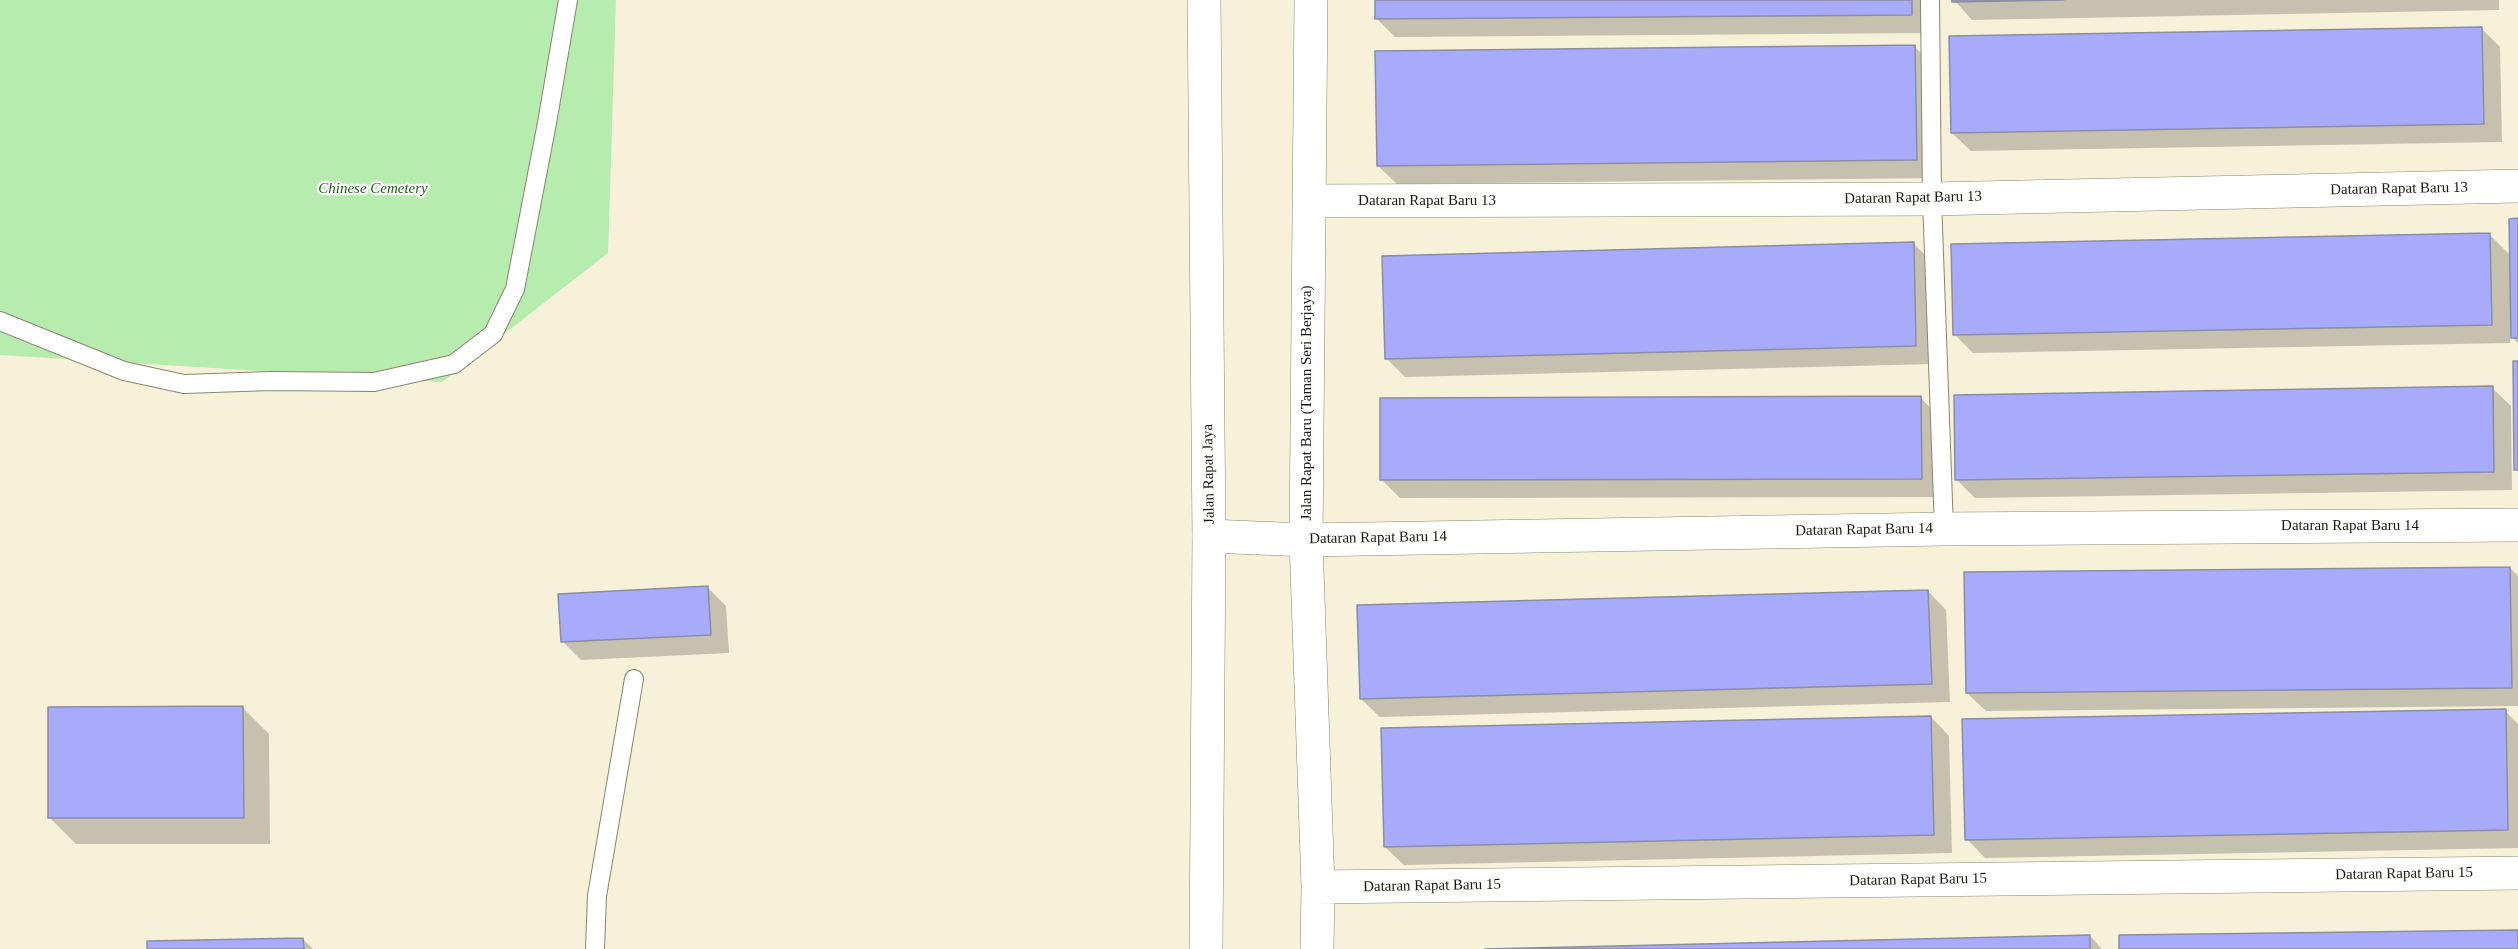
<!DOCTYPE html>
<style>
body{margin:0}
canvas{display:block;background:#f7f1d9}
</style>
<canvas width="2518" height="949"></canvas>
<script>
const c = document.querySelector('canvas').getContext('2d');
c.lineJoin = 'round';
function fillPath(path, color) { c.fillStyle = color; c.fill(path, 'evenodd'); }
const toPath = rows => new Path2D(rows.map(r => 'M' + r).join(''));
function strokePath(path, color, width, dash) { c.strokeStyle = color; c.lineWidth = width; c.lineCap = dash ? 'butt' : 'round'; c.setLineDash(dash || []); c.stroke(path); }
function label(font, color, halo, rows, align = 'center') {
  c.font = font + ' Georgia,serif'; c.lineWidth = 4.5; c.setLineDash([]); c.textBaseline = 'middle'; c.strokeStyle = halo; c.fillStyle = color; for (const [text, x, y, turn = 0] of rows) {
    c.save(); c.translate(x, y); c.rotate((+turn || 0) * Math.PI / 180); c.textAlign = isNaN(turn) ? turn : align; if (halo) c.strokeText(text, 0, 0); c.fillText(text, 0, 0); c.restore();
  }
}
const green = toPath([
 [0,0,616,0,608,253,442,382,0,355]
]);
const shadow = toPath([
 [1377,0,1930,0,1930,33,1395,37,1377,19],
 [1954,0,2499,0,2499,10,1972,20],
 [2481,28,2500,47,2502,142,1971,151,1952,133],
 [1915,47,1933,65,1935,178,1397,184,1378,166],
 [2518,220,2518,343,2510,335,2510,343,1973,353,1955,335,2490,235,2511,256],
 [1913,243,1932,262,1934,364,1405,377,1386,358],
 [2492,388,2511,406,2512,490,1975,498,1957,480],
 [1921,398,1939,417,1940,497,1400,498,1382,480],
 [2510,568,2518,576,2518,706,1986,711,1967,693],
 [707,587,726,606,729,653,581,660,563,642],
 [1928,591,1946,610,1950,702,1380,717,1361,699],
 [243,708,269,734,270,844,76,844,50,818],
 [2505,711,2518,724,2518,848,1985,858,1967,839],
 [1931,717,1949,736,1952,853,1404,865,1385,847],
 [2090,936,2102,949,1550,949],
 [303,939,313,949,149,949]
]);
const building = toPath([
 [1375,0,1912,0,1912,15,1375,19,1375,0],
 [1952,0,2064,0,1952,2,1952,0],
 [2482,27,2484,124,1951,133,1949,36,2482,27],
 [1915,45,1917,160,1377,166,1375,51,1915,45],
 [2518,218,2518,338,2511,338,2509,219,2518,218],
 [2490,233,2492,325,1953,335,1951,244,2490,233],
 [1914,242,1916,346,1385,359,1382,256,1914,242],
 [2513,361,2518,361,2518,470,2514,470,2513,361],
 [2493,386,2494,472,1955,480,1954,395,2493,386],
 [1921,396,1922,479,1380,480,1380,398,1921,396],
 [2510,567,2512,688,1966,693,1964,572,2510,567],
 [708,586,711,635,561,642,558,594,708,586],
 [1928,590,1932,684,1360,699,1357,605,1928,590],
 [243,706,244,818,48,818,48,707,243,706],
 [2506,709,2508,830,1965,840,1962,719,2506,709],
 [1931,716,1934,835,1384,847,1381,728,1931,716],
 [2518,930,2518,949,2119,949,2119,935,2518,930],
 [2090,935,2090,949,1485,949,2090,935],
 [303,938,304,949,147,949,147,941,303,938]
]);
const lane = toPath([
 [1930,0,1932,199,1944,529],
 [0,321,124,371,184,384,271,381,374,382,454,364,493,334,515,289,547,123,568,0],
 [595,949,597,896,634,679]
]);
const street = toPath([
 [1311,0,1306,540,1318,887,1317,949],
 [1309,201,1932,199,2518,186],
 [1209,536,1306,540,1944,529,2518,525],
 [1318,887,2518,873]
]);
const secondary = toPath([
 [1204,0,1209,536,1206,949]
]);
const parkNames = [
 ["Chinese Cemetery",373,189]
];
const streetNames = [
 ["Dataran Rapat Baru 13",2399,189,-1],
 ["Dataran Rapat Baru 13",1913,198,-1],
 ["Dataran Rapat Baru 13",1427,201],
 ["Jalan Rapat Baru (Taman Seri Berjaya)",1307,403,-90],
 ["Jalan Rapat Jaya",1209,474,-91],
 ["Dataran Rapat Baru 14",2350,526],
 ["Dataran Rapat Baru 14",1864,530,-1],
 ["Dataran Rapat Baru 14",1378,538,-1],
 ["Dataran Rapat Baru 15",2404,874,-1],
 ["Dataran Rapat Baru 15",1918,880,-1],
 ["Dataran Rapat Baru 15",1432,886,-1]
];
fillPath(green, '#b6ecad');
fillPath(shadow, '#0003');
fillPath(building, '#a8aafb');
strokePath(building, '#8c8da3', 1.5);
strokePath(lane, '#8a856f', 20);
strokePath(street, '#8a856f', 34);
strokePath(secondary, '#8a856f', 34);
strokePath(lane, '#fff', 18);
strokePath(street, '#fff', 33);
strokePath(secondary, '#fff', 33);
label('italic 15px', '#215c18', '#fff', parkNames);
label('15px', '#19170f', '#fff', streetNames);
</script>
